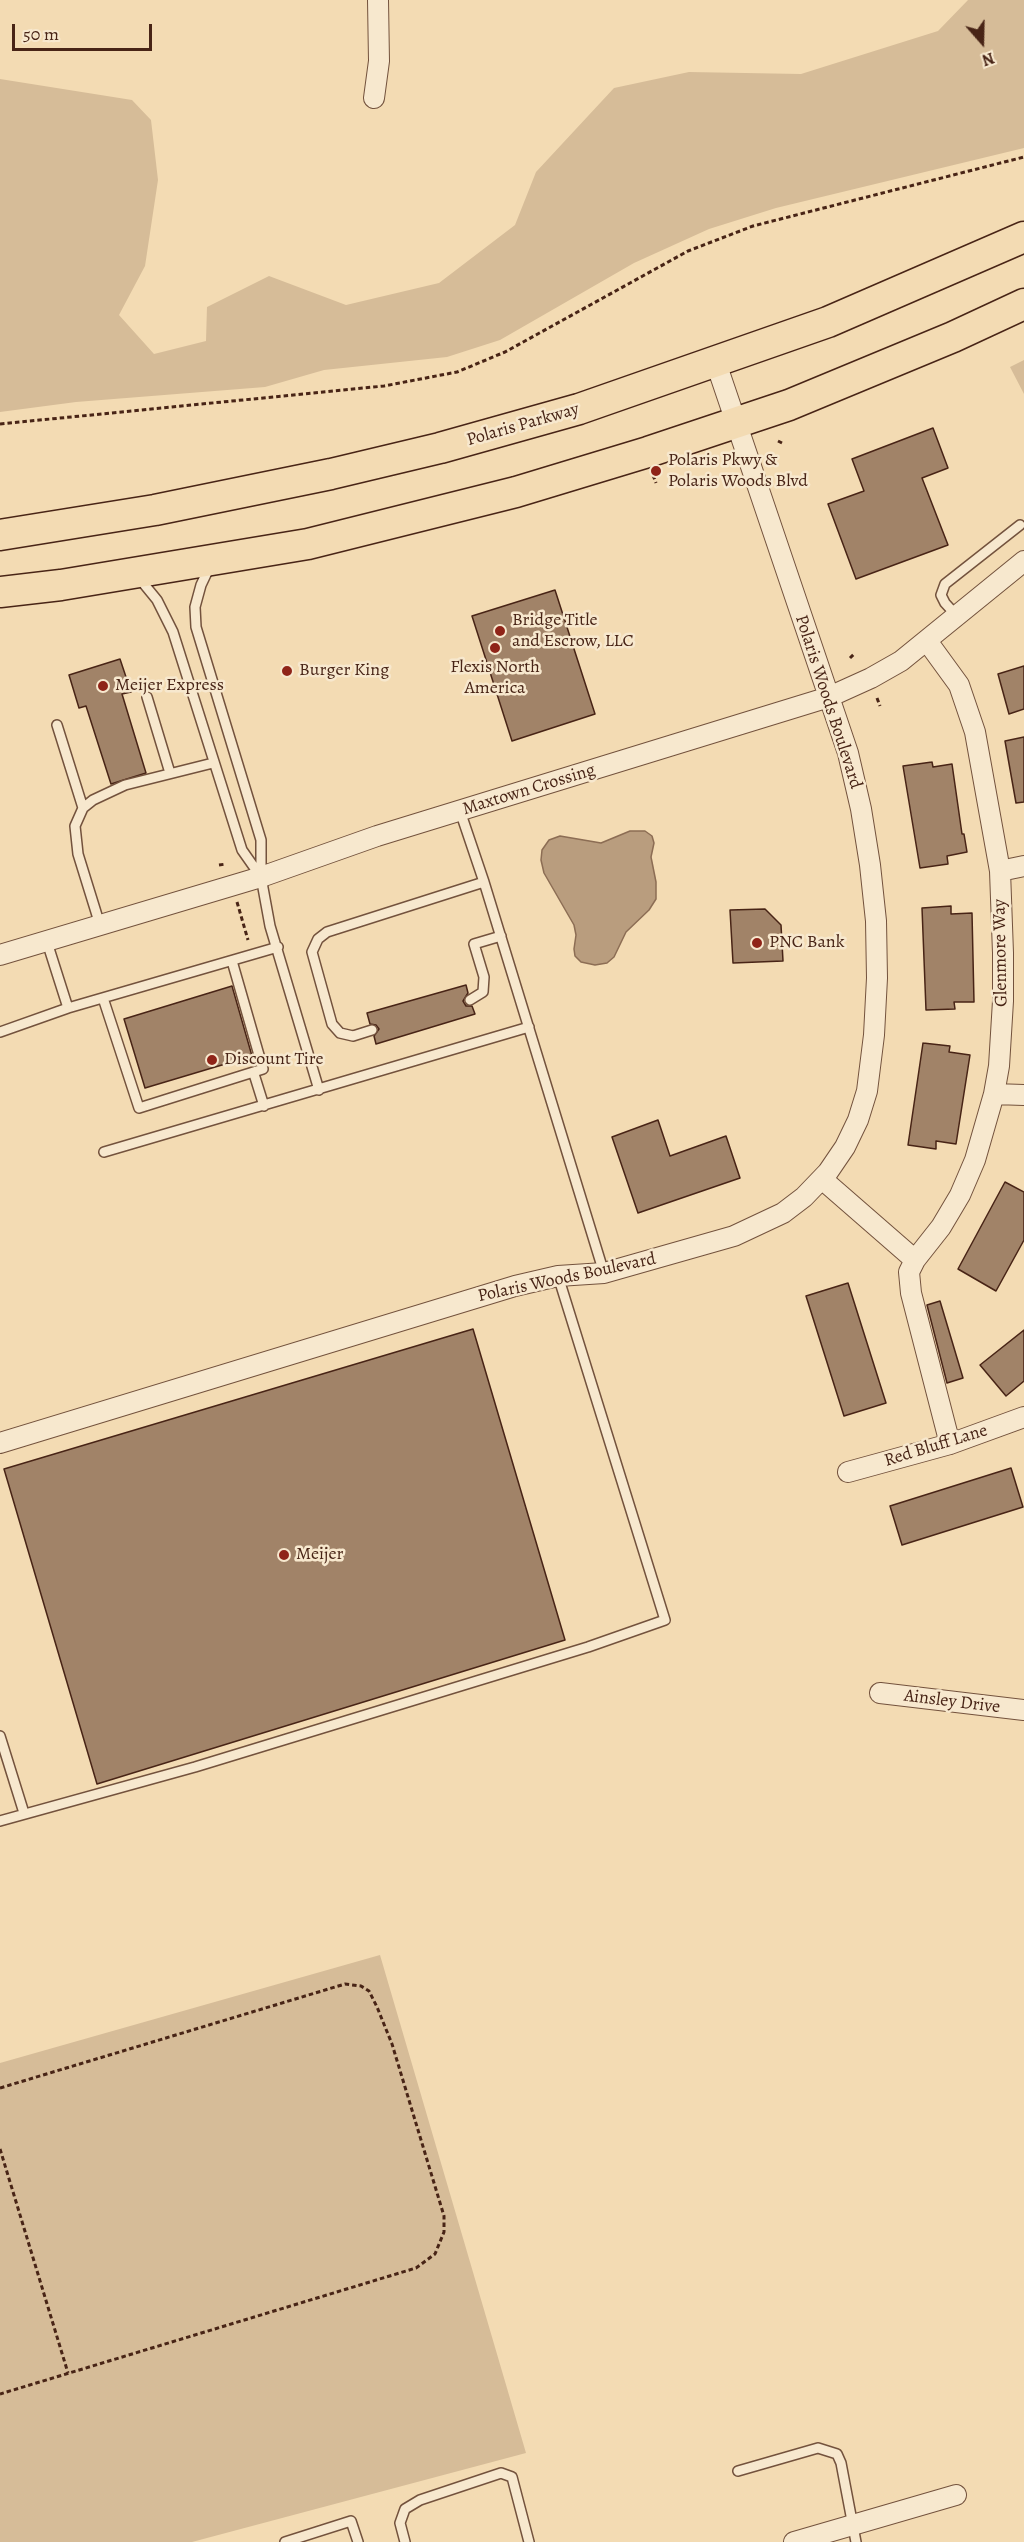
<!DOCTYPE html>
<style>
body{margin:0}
#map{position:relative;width:1024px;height:2542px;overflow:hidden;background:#f3dbb3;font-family:Alegreya,serif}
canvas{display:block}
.north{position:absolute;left:952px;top:12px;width:60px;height:60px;-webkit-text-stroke:4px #f7e8ce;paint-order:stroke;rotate:160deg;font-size:16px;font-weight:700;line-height:24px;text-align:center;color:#482416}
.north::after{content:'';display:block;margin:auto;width:21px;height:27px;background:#482416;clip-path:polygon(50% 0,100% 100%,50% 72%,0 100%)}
.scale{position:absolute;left:12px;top:24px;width:140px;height:27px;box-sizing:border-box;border:3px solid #482416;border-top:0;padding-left:8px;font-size:18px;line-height:21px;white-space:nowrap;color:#482416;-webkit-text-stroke:4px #f7e8ce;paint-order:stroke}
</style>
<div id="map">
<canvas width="1024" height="2542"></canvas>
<div class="north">N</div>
<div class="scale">50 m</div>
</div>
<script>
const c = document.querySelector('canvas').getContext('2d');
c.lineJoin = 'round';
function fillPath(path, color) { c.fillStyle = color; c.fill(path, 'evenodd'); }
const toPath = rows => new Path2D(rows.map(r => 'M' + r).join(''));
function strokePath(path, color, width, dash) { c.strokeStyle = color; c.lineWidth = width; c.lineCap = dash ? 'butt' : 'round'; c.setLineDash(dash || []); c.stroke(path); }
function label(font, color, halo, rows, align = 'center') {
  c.font = font + ' Alegreya,serif'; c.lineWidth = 5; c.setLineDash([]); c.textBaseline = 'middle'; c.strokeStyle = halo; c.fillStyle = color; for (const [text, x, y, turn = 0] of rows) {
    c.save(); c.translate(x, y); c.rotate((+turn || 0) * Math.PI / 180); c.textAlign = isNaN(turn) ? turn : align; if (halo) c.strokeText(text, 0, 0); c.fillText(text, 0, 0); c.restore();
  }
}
const green = toPath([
 [968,0,1024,0,1024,148,776,208,709,229,634,263,500,340,447,357,324,370,265,387,76,402,0,412,0,79,132,100,151,120,158,180,145,266,119,315,154,354,206,341,207,307,269,276,346,305,439,283,515,225,536,172,614,88,689,72,801,74,938,31],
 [1024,360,1024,394,1010,367],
 [380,1955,526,2453,192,2542,0,2542,0,2063]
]);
const water = toPath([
 [630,831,645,831,652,836,654,843,651,857,656,882,656,899,649,910,626,932,614,957,607,963,595,965,581,962,575,956,574,949,576,935,574,925,544,873,541,860,542,850,549,840,560,836,601,843,630,831]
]);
const building = toPath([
 [933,428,948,468,922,478,948,545,856,579,828,504,864,491,852,459,933,428],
 [555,590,595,714,512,741,472,616,555,590],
 [120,659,131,692,122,694,146,773,111,784,86,706,79,708,69,675,120,659],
 [1024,666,1024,709,1009,714,998,674,1024,666],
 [1024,737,1024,802,1016,803,1005,741,1024,737],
 [932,762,933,767,952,764,962,834,964,834,967,852,947,856,948,864,920,868,903,766,932,762],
 [951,906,951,914,972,913,974,1002,954,1002,955,1009,926,1010,922,908,951,906],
 [765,909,781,925,783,961,733,963,730,910,765,909],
 [466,985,468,993,463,1001,466,1006,472,1006,475,1014,376,1044,374,1036,379,1029,376,1025,370,1024,367,1013,466,985],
 [232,986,252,1056,145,1088,124,1019,232,986],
 [923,1043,950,1046,949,1052,970,1055,956,1144,936,1141,936,1149,908,1145,923,1043],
 [658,1120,670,1156,726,1136,740,1178,638,1213,612,1137,658,1120],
 [1005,1182,1024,1192,1024,1240,996,1291,958,1269,1005,1182],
 [848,1283,886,1403,844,1416,806,1296,848,1283],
 [940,1301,963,1378,947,1383,927,1305,940,1301],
 [473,1329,565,1640,97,1784,4,1469,473,1329],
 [1024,1330,1024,1381,1006,1396,980,1365,1024,1330],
 [1011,1468,1023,1507,902,1545,890,1506,1011,1468]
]);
const path = toPath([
 [0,424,384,386,457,372,505,352,688,251,753,226,1024,157],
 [778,441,782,443],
 [653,475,656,483],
 [850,658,854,654],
 [877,698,880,706],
 [219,865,226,864],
 [237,902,248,940],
 [0,2088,345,1984,361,1986,369,1991,377,2007,392,2044,444,2216,444,2232,435,2254,416,2268,0,2394],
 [0,2149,68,2373]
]);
const service = toPath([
 [139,578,157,600,173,632,242,850,261,877,261,840,196,627,195,607,201,585,210,566],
 [956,615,945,603,941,595,945,584,1020,525],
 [147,697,170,773],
 [57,725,83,808],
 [261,877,270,926,319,1090],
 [484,882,604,1273],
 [100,925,78,854,75,826,83,808,93,800,125,785,213,763],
 [47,942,68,1008],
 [103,998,139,1108,263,1069,232,961],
 [470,1000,483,992,484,977,474,944,501,936],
 [372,1030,353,1036,340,1033,332,1024,312,952,318,939,327,932,484,882,460,811],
 [0,1032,68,1008,278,947],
 [254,1074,264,1106],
 [104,1152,529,1027],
 [0,1736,24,1813],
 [0,1821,195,1767,588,1647,665,1620,558,1276],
 [738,2471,818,2448,837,2454,841,2463,856,2542],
 [285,2542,351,2521,358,2542],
 [405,2542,400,2523,405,2509,420,2500,501,2473,512,2477,529,2542]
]);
const minor = toPath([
 [374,98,379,61,378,0],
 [927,641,959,685,975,732,1000,871,1003,953,1003,1001,999,1066,994,1094,975,1160,960,1195,941,1227,915,1260,909,1272,911,1293,950,1444],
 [1000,871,1024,866],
 [0,955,261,877,377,836,829,697,871,678,901,661,1024,561],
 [994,1094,1024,1095],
 [822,1179,915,1260],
 [0,1443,515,1286,558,1276,604,1273,734,1236,783,1213,804,1197,828,1172,845,1147,858,1120,867,1091,874,1035,877,978,876,921,870,865,861,809,848,753,716,363],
 [848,1472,950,1444,1024,1417],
 [880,1693,1024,1710],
 [794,2542,956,2495]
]);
const primary = toPath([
 [0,535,155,510,331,474,440,448,579,409,828,322,1024,237],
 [0,592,61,585,308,544,516,492,648,452,789,405,953,337,1024,304]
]);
const markers = [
 [656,471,6,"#8f2418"],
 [500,631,6,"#8f2418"],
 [495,648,6,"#8f2418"],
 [287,671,6,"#8f2418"],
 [103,686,6,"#8f2418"],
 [757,943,6,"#8f2418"],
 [212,1060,6,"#8f2418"],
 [284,1555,6,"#8f2418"]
];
const streetNames = [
 ["Polaris Parkway",523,425,-16],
 ["Polaris Woods Boulevard",828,702,72],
 ["Maxtown Crossing",529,790,-17],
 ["Glenmore Way",1001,953,-91],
 ["Polaris Woods Boulevard",567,1278,-12],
 ["Red Bluff Lane",936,1446,-17],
 ["Ainsley Drive",952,1702,7]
];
const poiNames = [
 ["Polaris Pkwy &",668,461],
 ["Polaris Woods Blvd",668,482],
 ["Bridge Title",512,621],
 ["and Escrow, LLC",512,642],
 ["Flexis North",495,668,"center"],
 ["America",495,689,"center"],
 ["Burger King",299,671],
 ["Meijer Express",115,686],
 ["PNC Bank",769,943],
 ["Discount Tire",224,1060],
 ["Meijer",296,1555]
];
fillPath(green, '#d6bc98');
fillPath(water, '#b99d7e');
strokePath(water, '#8c6d54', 1.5);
fillPath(building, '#a18368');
strokePath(building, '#482416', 1.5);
strokePath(service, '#73523d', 12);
strokePath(minor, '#73523d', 22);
strokePath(primary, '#482416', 33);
strokePath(path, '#482416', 3, [4.5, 3]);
strokePath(service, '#f7e8ce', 9);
strokePath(minor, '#f7e8ce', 20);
strokePath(primary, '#f3dbb3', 30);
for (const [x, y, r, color] of markers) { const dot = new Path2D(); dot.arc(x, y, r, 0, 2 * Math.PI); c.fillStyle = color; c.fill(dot); strokePath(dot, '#f7e8ce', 2); }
label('18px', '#482416', '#f7e8ce', streetNames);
label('18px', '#482416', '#f7e8ce', poiNames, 'left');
</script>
